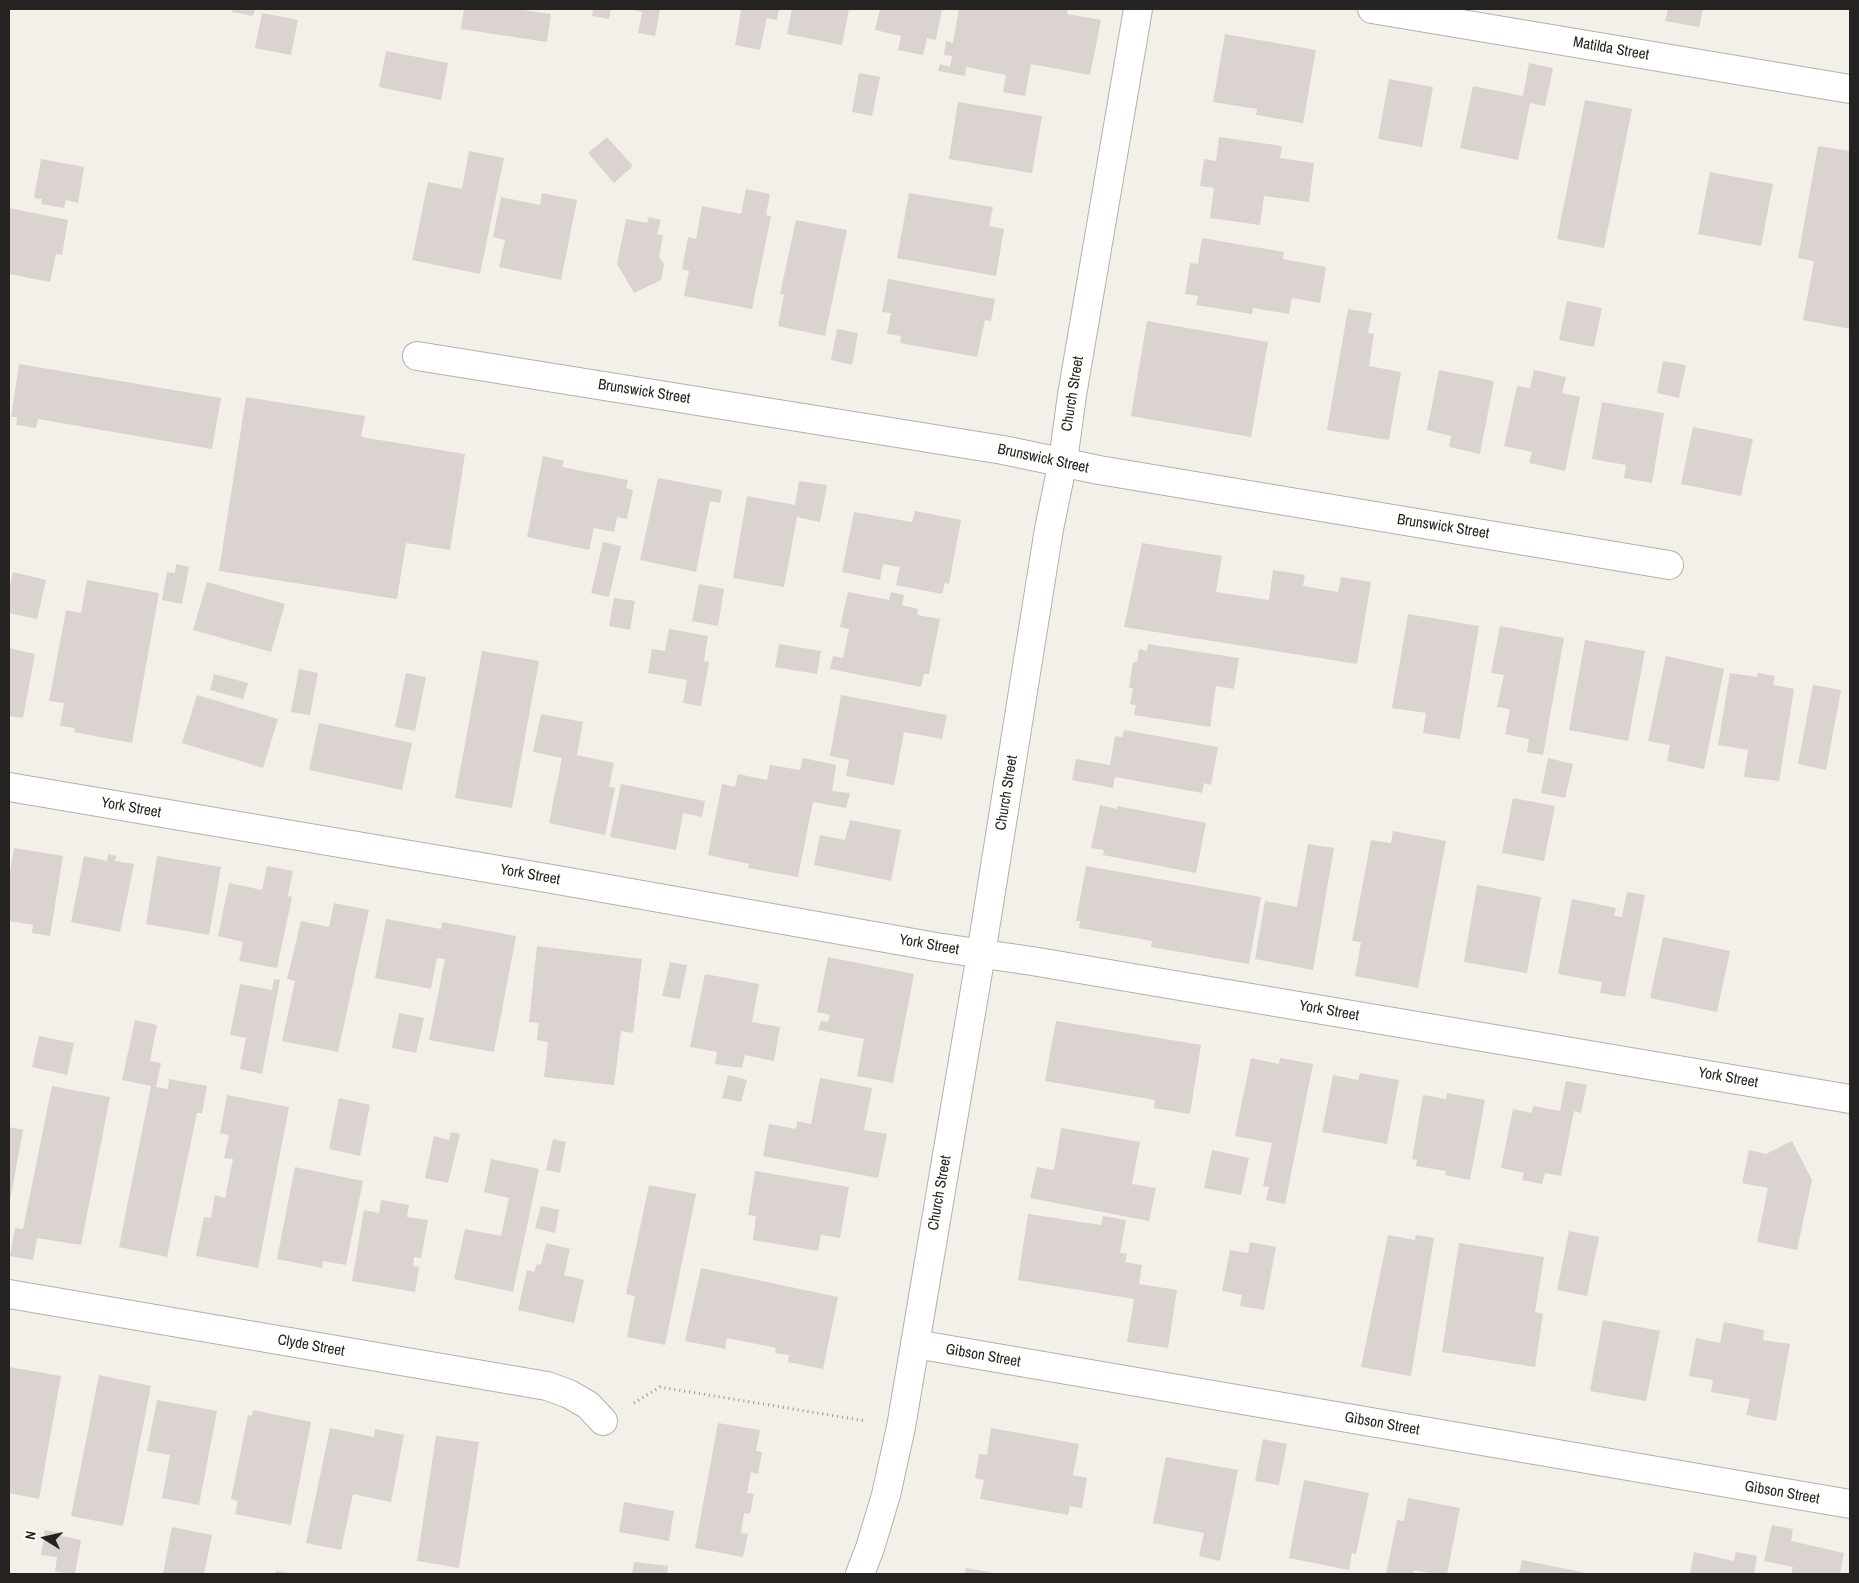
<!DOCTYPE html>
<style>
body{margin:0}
#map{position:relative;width:1859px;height:1583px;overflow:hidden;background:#f3f0ea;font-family:"Archivo Narrow",sans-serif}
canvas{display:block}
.frame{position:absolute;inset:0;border:10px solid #242321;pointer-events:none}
.north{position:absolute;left:20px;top:1513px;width:50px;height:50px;-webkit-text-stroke:4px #fffefb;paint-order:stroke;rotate:280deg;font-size:14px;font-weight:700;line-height:20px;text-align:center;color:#242321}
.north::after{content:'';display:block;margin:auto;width:18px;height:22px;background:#242321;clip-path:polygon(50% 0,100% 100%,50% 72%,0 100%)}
</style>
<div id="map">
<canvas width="1859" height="1583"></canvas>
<div class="frame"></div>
<div class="north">N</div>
</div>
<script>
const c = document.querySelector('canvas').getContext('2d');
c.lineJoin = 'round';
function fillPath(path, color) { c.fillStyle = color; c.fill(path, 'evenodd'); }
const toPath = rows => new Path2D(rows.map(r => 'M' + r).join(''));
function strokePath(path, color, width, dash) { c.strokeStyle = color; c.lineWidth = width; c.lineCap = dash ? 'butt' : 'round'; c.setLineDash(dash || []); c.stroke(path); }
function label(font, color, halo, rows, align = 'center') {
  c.font = font + ' "Archivo Narrow",sans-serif'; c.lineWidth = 5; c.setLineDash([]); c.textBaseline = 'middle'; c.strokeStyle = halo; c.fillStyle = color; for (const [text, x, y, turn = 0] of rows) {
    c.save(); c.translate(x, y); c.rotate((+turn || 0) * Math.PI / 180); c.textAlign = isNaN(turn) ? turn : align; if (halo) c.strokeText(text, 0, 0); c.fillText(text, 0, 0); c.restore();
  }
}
const building = toPath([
 [233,9,255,9,253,16,232,12],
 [464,9,523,9,523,10,551,14,547,42,461,29],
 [593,9,611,9,609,19,592,16],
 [631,9,660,9,655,36,638,33,642,12],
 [736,9,779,9,777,20,767,18,760,50,735,45,741,11],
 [792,9,849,9,842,45,787,34],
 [880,9,942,9,936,40,927,38,923,55,898,50,901,36,875,30],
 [959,9,1068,9,1067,14,1101,20,1090,75,1031,64,1025,96,1003,92,1006,75,966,67,965,76,938,71,940,64,950,67,952,56,944,55,946,41,953,43],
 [1668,9,1703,9,1699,27,1665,21],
 [262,13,298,20,291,55,255,48],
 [1225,34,1316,50,1303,123,1256,115,1257,109,1213,102],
 [386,51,448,63,441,100,379,87],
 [1529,63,1553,68,1545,106,1530,103,1518,160,1460,148,1473,86,1523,96],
 [859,73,880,77,872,116,852,112],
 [1389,79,1433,87,1422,147,1378,139],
 [1585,100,1632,109,1604,248,1557,239],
 [958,102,1042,116,1032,173,949,159],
 [607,137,633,166,614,183,588,153],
 [1219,137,1282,146,1280,158,1314,163,1309,202,1264,196,1260,225,1210,218,1214,188,1200,186,1204,159,1216,161],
 [1818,146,1850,151,1850,329,1803,320,1814,261,1798,258],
 [469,151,504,158,480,274,412,260,428,182,462,189],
 [41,159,84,167,78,203,66,200,64,208,41,204,42,199,34,198],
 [1710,172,1773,184,1761,246,1698,234],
 [746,189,770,194,766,215,771,216,752,309,684,296,689,271,682,269,688,237,696,239,702,206,741,214],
 [542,193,577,200,561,280,499,267,505,240,493,237,501,197,540,205],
 [909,193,993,207,989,226,1004,229,996,276,897,258],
 [9,208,68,220,62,255,56,254,50,282,9,274],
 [649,217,661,220,657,234,663,235,659,257,664,264,661,280,634,293,617,264,626,219,647,223],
 [796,220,847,230,825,336,778,326,784,295,780,294],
 [1202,238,1284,252,1283,259,1326,267,1320,303,1292,298,1289,314,1253,308,1252,314,1196,305,1198,296,1185,294,1190,263,1198,264],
 [888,279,995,299,991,321,985,320,977,357,900,343,901,336,887,334,891,313,882,312],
 [1567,301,1602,308,1594,347,1559,340],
 [1348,309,1372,313,1368,333,1374,334,1369,366,1401,372,1389,440,1327,430],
 [1147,321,1268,342,1251,437,1131,416],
 [837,329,858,333,852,365,831,360],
 [1663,361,1686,365,1679,398,1657,393],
 [19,364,221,398,212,449,38,419,36,428,16,425,17,417,11,417],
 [1439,370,1494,381,1480,454,1449,447,1451,436,1427,430],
 [1534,370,1566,377,1562,393,1580,397,1565,471,1529,463,1532,452,1504,446,1517,386,1530,388],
 [246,397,365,416,361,437,465,454,450,550,406,543,397,599,219,571],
 [1602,402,1664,413,1652,483,1624,478,1626,465,1592,459],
 [1693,427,1753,439,1741,496,1681,484],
 [543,456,564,461,562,467,628,480,626,488,633,490,627,519,617,517,614,532,594,528,589,550,527,537],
 [658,478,722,490,720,503,710,501,696,572,640,560],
 [799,481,827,485,820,522,797,517,784,587,733,578,747,496,795,505],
 [915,511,961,520,949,584,945,583,942,594,896,585,900,567,883,564,880,580,842,572,854,512,912,522],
 [603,542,621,546,609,597,591,593],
 [1142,543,1222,556,1216,592,1269,600,1273,570,1305,575,1303,586,1338,592,1341,577,1371,582,1357,664,1124,627],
 [176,564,189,567,182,604,162,600,167,572,175,573],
 [13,572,46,580,37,619,9,613,9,591],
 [87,580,159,593,132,743,74,732,75,728,60,726,64,703,49,701,66,610,81,613],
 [207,582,285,604,271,652,193,630],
 [699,584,724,589,718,626,692,621],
 [848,592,889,600,891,592,904,595,902,605,918,609,917,615,940,619,929,674,924,674,921,687,830,669,833,656,843,658,849,629,840,627],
 [614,598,635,601,630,630,609,626],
 [1408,614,1479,626,1460,739,1423,733,1426,713,1392,708],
 [1500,626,1564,638,1543,755,1527,752,1529,739,1505,734,1510,709,1497,707,1504,675,1491,673],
 [669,629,708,636,704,661,709,662,701,706,683,703,687,680,648,673,652,649,665,651],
 [1585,640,1645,651,1628,741,1569,730],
 [779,644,821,651,817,674,775,667],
 [1148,644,1239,658,1234,689,1216,686,1210,727,1134,715,1136,705,1130,704,1133,688,1129,688,1133,662,1137,662,1139,649,1147,651],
 [9,648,35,654,23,718,9,716],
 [482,651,539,661,512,808,455,798],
 [1666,656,1724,669,1704,769,1667,761,1670,745,1648,741],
 [299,669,318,673,310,715,291,712],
 [406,673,426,677,415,731,395,727],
 [1730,673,1757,677,1758,673,1775,676,1773,685,1794,689,1779,781,1744,777,1748,750,1718,745],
 [214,674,248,683,243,699,210,690],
 [1813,685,1841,690,1826,770,1798,764],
 [197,695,278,719,263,768,182,743],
 [841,695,947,715,942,739,904,732,894,785,846,776,849,760,830,756],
 [541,714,583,722,577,755,614,763,609,787,615,788,605,835,549,823,562,758,533,752],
 [319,723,412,743,402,790,309,770],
 [1124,730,1218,747,1211,785,1204,783,1202,793,1115,777,1113,788,1072,780,1076,759,1110,765,1115,736,1122,737],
 [803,758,836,765,832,791,850,793,846,808,813,802,798,877,748,868,749,864,708,855,722,784,735,787,738,774,767,780,770,765,800,770],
 [1548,758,1573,764,1565,798,1541,793],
 [621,784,705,801,702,817,683,813,676,850,610,837],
 [1513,798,1555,806,1544,861,1502,853],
 [1100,805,1117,809,1117,806,1206,823,1196,873,1103,855,1104,850,1091,848],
 [850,820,901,830,891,881,814,865,820,835,845,840],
 [1393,831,1446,841,1418,988,1355,976,1361,942,1352,941,1371,840,1391,843],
 [1308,844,1334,848,1313,970,1255,959,1265,901,1297,907],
 [14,848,63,856,50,936,32,933,33,925,9,921,9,878],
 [108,854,116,856,115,861,134,864,120,932,71,922,84,856,107,861],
 [157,856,221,867,209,935,146,924],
 [267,866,293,871,288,896,292,897,277,968,239,961,243,942,218,936,229,883,262,890],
 [1086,866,1261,897,1249,964,1151,947,1152,941,1079,928,1080,921,1076,921],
 [1477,885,1541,897,1527,973,1464,962],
 [1627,892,1645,895,1625,997,1600,993,1602,982,1558,974,1572,899,1616,908,1614,916,1622,917],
 [334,903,369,910,338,1052,282,1041,295,981,287,979,301,921,329,927],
 [386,919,441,929,442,922,516,936,494,1052,429,1040,445,959,437,958,431,989,375,978],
 [1663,937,1730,951,1717,1012,1650,998],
 [537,946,642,959,633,1033,621,1031,614,1085,544,1077,548,1042,537,1040,539,1023,529,1022],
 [828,957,914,974,893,1083,857,1076,864,1039,818,1030,821,1021,828,1022,830,1015,817,1012],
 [670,962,687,965,680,999,662,996],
 [705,974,759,984,752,1022,780,1027,774,1061,745,1055,742,1068,715,1064,717,1052,690,1047],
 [274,979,280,980,262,1074,240,1069,246,1038,230,1035,240,984,272,990],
 [399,1013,424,1018,416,1053,392,1048],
 [135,1020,157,1025,150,1061,161,1063,156,1087,168,1089,169,1079,207,1086,202,1113,197,1113,167,1257,119,1247,151,1086,122,1080],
 [1056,1021,1201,1045,1190,1114,1154,1108,1155,1100,1045,1081],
 [39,1036,74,1043,67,1075,32,1067],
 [1251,1058,1279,1064,1280,1058,1313,1064,1285,1204,1266,1200,1269,1187,1263,1186,1272,1143,1235,1136],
 [1360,1073,1399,1080,1387,1144,1322,1132,1333,1075,1358,1080],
 [728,1075,747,1080,741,1102,722,1098],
 [820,1078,872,1088,864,1130,887,1134,878,1178,763,1156,769,1124,796,1129,797,1121,811,1124],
 [1566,1081,1587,1085,1581,1113,1574,1111,1561,1176,1545,1173,1542,1184,1522,1180,1524,1173,1501,1168,1513,1109,1532,1113,1533,1106,1560,1111],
 [52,1086,110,1097,81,1245,37,1238,33,1260,10,1256,15,1228,23,1229],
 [1447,1093,1485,1100,1470,1180,1445,1175,1446,1171,1416,1166,1417,1160,1412,1159,1423,1095,1446,1099],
 [227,1095,289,1107,258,1268,196,1256,204,1217,211,1218,215,1195,225,1198,233,1159,224,1158,229,1135,220,1133],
 [339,1098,370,1105,360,1156,329,1149],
 [9,1127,23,1130,10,1201,9,1201],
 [1061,1128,1140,1142,1132,1184,1156,1188,1149,1221,1030,1198,1037,1167,1054,1170],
 [451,1132,460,1134,448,1183,425,1178,434,1136,449,1140],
 [553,1139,566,1142,560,1173,546,1170],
 [1792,1141,1812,1180,1797,1250,1757,1242,1768,1188,1742,1183,1749,1150,1766,1154],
 [1212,1150,1249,1158,1241,1195,1204,1188],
 [491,1159,539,1169,513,1292,454,1279,465,1229,501,1236,509,1198,484,1192],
 [295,1167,363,1181,346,1265,323,1261,322,1268,277,1259],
 [755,1171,849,1187,840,1238,821,1235,818,1251,753,1240,756,1216,748,1215],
 [649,1185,696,1194,665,1345,627,1337,635,1296,626,1294],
 [381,1200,409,1205,407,1217,428,1220,421,1258,414,1257,413,1266,419,1267,415,1292,352,1281,364,1210,379,1213],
 [541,1206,559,1210,555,1233,535,1228],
 [1028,1214,1101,1225,1103,1216,1126,1220,1120,1253,1127,1254,1125,1262,1142,1265,1139,1284,1177,1290,1168,1348,1127,1342,1134,1299,1018,1280],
 [1569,1231,1599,1237,1587,1296,1557,1290],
 [1388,1235,1415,1240,1416,1235,1434,1238,1411,1376,1361,1367],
 [1250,1242,1276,1247,1264,1310,1240,1306,1242,1295,1222,1291,1230,1250,1248,1253],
 [546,1243,570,1249,564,1275,584,1280,574,1323,518,1310,527,1270,534,1272,537,1264,541,1265],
 [1459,1243,1544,1257,1535,1312,1543,1314,1535,1367,1442,1352],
 [701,1268,838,1297,823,1369,788,1362,789,1355,775,1353,776,1348,727,1338,725,1349,685,1341],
 [1603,1320,1660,1331,1646,1401,1590,1391],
 [1724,1322,1764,1330,1763,1340,1790,1344,1776,1421,1746,1415,1750,1399,1711,1392,1713,1380,1689,1376,1696,1338,1720,1343],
 [9,1367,61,1376,39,1499,9,1493],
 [99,1375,151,1386,123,1526,71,1516],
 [157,1400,217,1411,199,1505,162,1498,170,1455,147,1451],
 [253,1410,311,1422,291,1525,235,1514,238,1501,231,1499,248,1415,252,1416],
 [718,1423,760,1430,756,1451,762,1452,758,1474,751,1472,747,1493,754,1494,750,1514,744,1513,741,1533,748,1534,743,1557,695,1548],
 [330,1428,374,1437,375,1429,404,1435,391,1502,353,1494,341,1550,306,1543],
 [991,1428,1079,1444,1073,1475,1087,1478,1082,1508,1070,1506,1068,1515,980,1499,984,1480,975,1478,979,1454,987,1455],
 [436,1436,479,1442,459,1568,417,1561],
 [1263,1439,1287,1444,1279,1485,1255,1481],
 [1166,1457,1238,1470,1220,1561,1199,1556,1204,1533,1153,1523],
 [1304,1480,1369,1493,1356,1554,1352,1553,1349,1570,1289,1558],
 [1408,1498,1460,1508,1447,1574,1435,1574,1414,1570,1413,1574,1386,1574,1397,1520,1404,1521],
 [624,1502,674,1511,669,1541,619,1532],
 [1772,1525,1793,1529,1791,1541,1844,1553,1840,1574,1791,1574,1793,1567,1764,1561],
 [172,1527,212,1535,204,1574,163,1574],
 [45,1530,63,1533,62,1536,81,1540,75,1574,55,1572,57,1557,41,1555],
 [1694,1552,1734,1561,1736,1552,1757,1556,1754,1574,1690,1574],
 [1522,1560,1587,1573,1586,1574,1519,1574],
 [634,1562,668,1566,667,1574,632,1574],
 [966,1568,995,1573,994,1574,965,1574],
 [276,1571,289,1573,289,1574,275,1574]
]);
const path = toPath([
 [634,1403,660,1387,866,1421]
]);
const minor = toPath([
 [1372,9,1850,89],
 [417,356,1003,450,1099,470,1669,565],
 [9,787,552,879,936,947,1032,961,1850,1099],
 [9,1294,547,1386,569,1394,588,1405,603,1421],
 [915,1344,1850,1504]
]);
const tertiary = toPath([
 [860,1574,870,1548,886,1495,901,1427,981,954,1049,529,1063,461,1072,395,1138,9]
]);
const streetNames = [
 ["Matilda Street",1611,49,10],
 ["Brunswick Street",644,392,9],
 ["Church Street",1073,394,-81],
 ["Brunswick Street",1043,459,12],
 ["Brunswick Street",1443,527,9],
 ["Church Street",1007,793,-81],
 ["York Street",131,808,10],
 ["York Street",530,875,10],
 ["York Street",929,945,10],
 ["York Street",1329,1011,10],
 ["York Street",1728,1078,10],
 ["Church Street",940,1193,-80],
 ["Clyde Street",311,1346,10],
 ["Gibson Street",983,1356,10],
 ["Gibson Street",1382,1424,10],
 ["Gibson Street",1782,1493,10]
];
fillPath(building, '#dad3cf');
strokePath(minor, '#b4b1ab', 30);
strokePath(tertiary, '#b4b1ab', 30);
strokePath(path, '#969490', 3, [1, 4]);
strokePath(minor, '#fff', 28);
strokePath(tertiary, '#fff', 28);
label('15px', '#242321', '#fffefb', streetNames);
</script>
